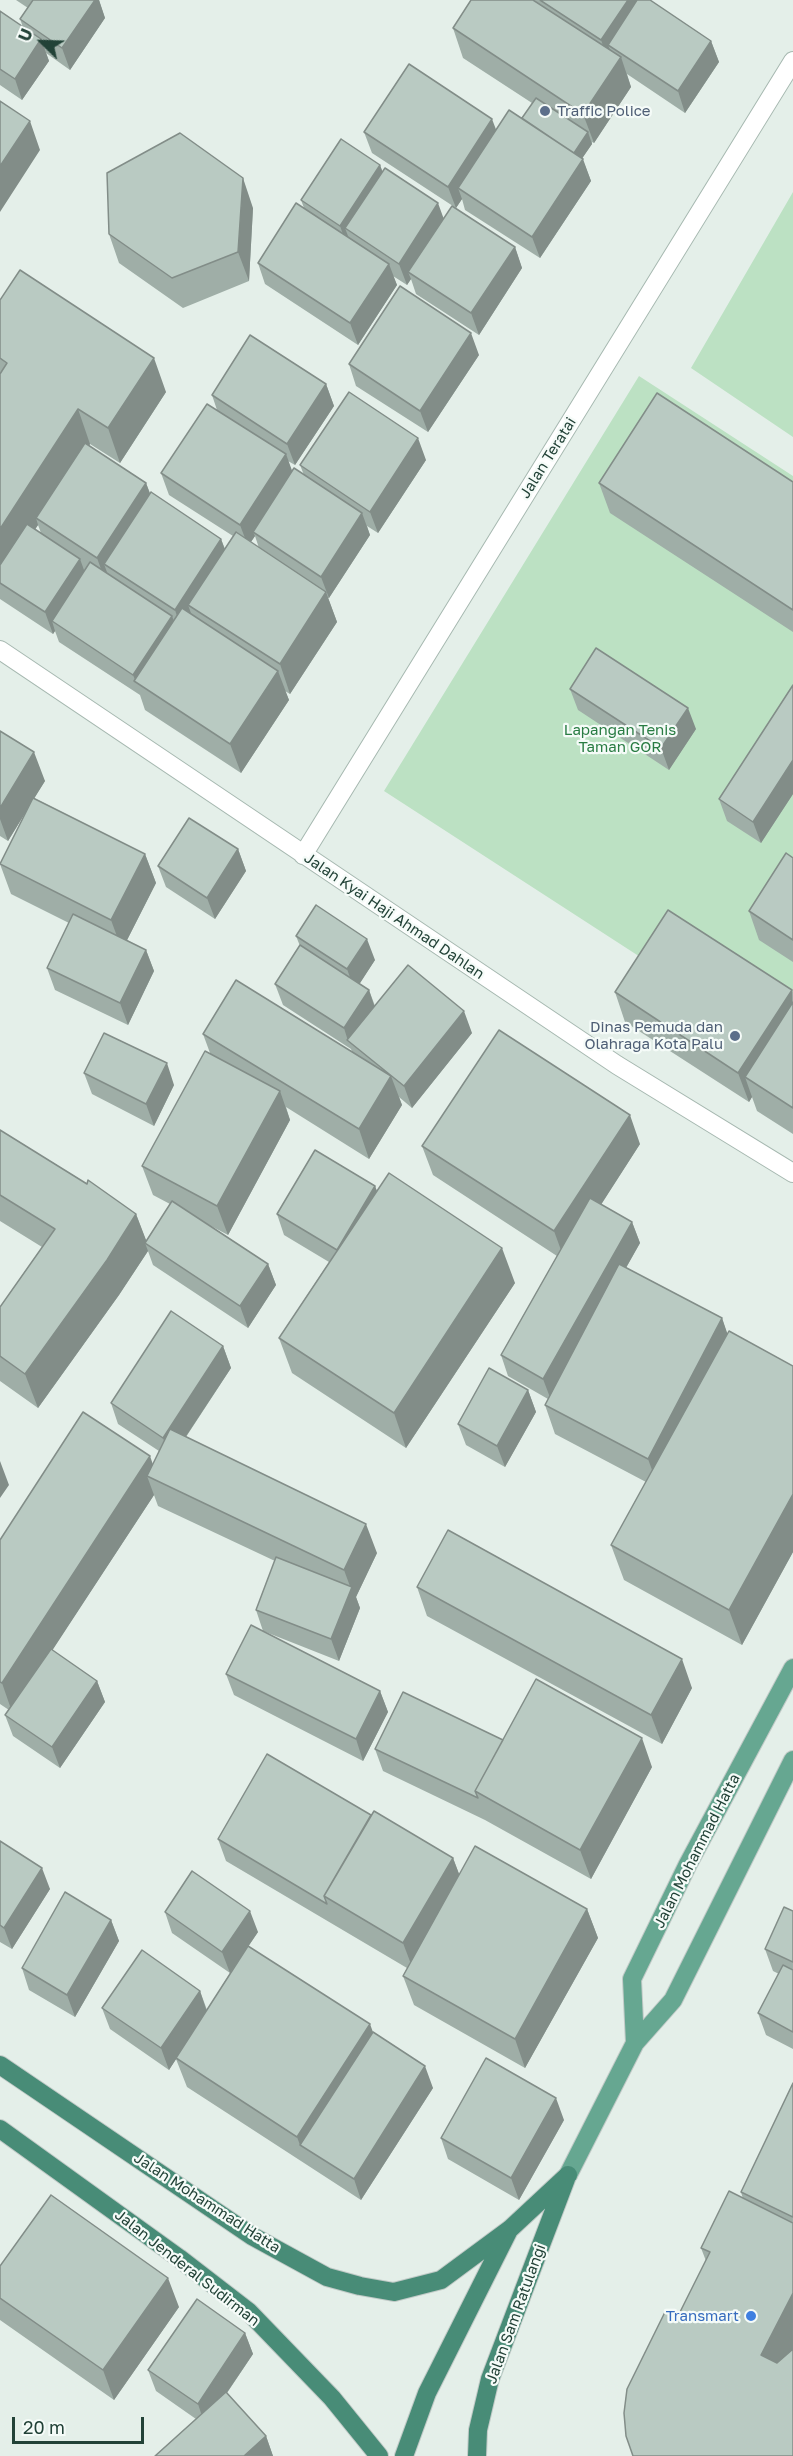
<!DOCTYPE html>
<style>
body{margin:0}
#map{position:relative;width:793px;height:2456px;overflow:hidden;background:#e4efe9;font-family:"Golos Text",sans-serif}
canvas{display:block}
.north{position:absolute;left:12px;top:12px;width:60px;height:60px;-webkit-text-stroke:4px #f5fbf8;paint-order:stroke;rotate:293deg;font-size:16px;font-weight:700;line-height:24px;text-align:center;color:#224237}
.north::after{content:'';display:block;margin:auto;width:21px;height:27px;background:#224237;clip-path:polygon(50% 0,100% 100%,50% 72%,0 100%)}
.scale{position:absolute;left:12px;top:2417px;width:132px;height:27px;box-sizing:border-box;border:3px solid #224237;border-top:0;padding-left:8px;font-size:18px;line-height:21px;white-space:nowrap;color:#224237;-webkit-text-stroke:4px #f5fbf8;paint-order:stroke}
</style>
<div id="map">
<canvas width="793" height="2456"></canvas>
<div class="north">U</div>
<div class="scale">20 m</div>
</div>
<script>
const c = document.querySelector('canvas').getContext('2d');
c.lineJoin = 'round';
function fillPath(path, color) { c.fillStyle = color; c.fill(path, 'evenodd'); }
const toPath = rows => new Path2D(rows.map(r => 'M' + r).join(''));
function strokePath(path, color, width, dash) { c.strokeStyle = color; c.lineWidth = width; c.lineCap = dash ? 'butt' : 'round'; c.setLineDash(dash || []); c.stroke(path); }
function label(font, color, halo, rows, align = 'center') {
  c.font = font + ' "Golos Text",sans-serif'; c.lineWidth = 4.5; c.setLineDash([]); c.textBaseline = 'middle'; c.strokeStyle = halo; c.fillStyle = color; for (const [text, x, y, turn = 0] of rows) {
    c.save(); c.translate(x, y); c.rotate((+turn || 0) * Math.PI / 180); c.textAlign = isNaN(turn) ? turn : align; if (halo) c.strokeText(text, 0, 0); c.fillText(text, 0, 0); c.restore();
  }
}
const green = toPath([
 [793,192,793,437,691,368],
 [639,376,793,476,793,1056,384,791]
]);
const minor = toPath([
 [0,650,617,1065,793,1173],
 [303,855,793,61]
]);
const primary = toPath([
 [635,2043,632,1979,688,1864,793,1668],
 [568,2175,635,2043,673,2000,793,1760]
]);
const trunk = toPath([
 [0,2065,252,2236,327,2277,360,2286,394,2292,441,2280,510,2229,568,2175],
 [0,2129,179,2258,249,2312,332,2398,379,2456],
 [404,2456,427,2393,508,2232],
 [477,2456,478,2430,490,2379,566,2179]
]);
const wall = toPath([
 [16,0,99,0,105,18,70,70,46,53,49,61,22,100,0,85,0,11,23,27,20,19,28,8],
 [471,0,650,0,711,41,719,62,685,113,627,74,631,87,594,143,592,142,592,144,582,158,591,181,540,258,465,210,462,199,456,208,372,153,364,132,496,130,522,118,532,103,463,58,453,28],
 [380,165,382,171,444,218,515,247,522,268,479,335,416,294,411,279,407,285,393,276,397,285,358,345,265,284,258,263,304,208,301,200],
 [253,208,249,281,183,308,119,263,109,234],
 [0,300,166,392,120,463,90,444,89,446,146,483,150,493,221,539,225,549,233,536,169,495,161,473,217,410,212,395,326,384,334,406,295,465,288,461,292,472,304,475,300,465,426,460,378,533,367,526,370,535,329,598,328,598,337,622,290,694,285,691,289,700,241,773,145,710,140,695,59,642,55,631,53,634,0,599],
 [38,525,41,533,35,529],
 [255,536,259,548,251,542],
 [479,355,428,432,356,386,349,364],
 [793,482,793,632,610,513,599,483],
 [793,685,793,794,761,843,727,821,719,799],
 [570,689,696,729,669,770,578,710],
 [0,731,45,781,34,798,145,854,156,883,127,940,146,950,154,971,128,1025,55,990,47,968,69,923,11,894,0,864,25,813,8,841,0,836],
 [238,849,246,871,215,919,166,887,158,866],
 [793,858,793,962,759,940,749,911],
 [296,936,375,960,359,984,369,990,375,1006,472,1033,412,1108,399,1097,402,1105,369,1159,286,1107,290,1120,228,1235,211,1226,268,1264,276,1285,248,1328,153,1265,148,1251,119,1295,38,1408,0,1381,0,1307,42,1247,0,1221,0,1130,136,1214,146,1241,170,1204,153,1195,142,1166,210,1053,203,1034,352,1052,351,1049,283,1005,275,984,300,946],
 [792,990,793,992,793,1134,757,1111,752,1097,749,1102,625,1022,615,992],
 [84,1073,174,1085,154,1126,92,1094],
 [640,1144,601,1204,632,1222,640,1243,626,1268,722,1318,727,1334,793,1366,793,1552,742,1645,624,1580,611,1545,646,1482,555,1434,545,1405,548,1399,508,1376,501,1355,557,1256,433,1175,422,1146],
 [375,1186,377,1191,515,1283,406,1448,292,1373,279,1338,329,1262,284,1235,277,1214],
 [223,1346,231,1368,186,1437,377,1553,356,1597,360,1608,339,1661,263,1631,256,1610,275,1561,158,1506,154,1495,52,1650,97,1681,105,1702,60,1768,13,1736,5,1715,9,1710,0,1704,0,1540,153,1465,159,1451,118,1424,111,1403],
 [528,1390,536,1412,505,1467,466,1445,458,1424],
 [417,1587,692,1688,662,1744,427,1616],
 [226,1674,380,1691,388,1712,363,1761,234,1695],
 [375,1749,652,1767,591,1879,485,1820,383,1771],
 [371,1815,453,1858,459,1874,587,1909,598,1938,525,2068,414,2005,403,1976,407,1968,226,1861,218,1839],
 [0,1841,50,1889,12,1949,0,1942],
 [793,1911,793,2049,766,2035,758,2013,779,1974,773,1971,765,1949],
 [165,1912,258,1932,248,1947,373,2032,433,2088,361,2200,187,2087,176,2059,169,2070,110,2029,102,2008,200,1991,207,2010,230,1973,172,1933],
 [111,1920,119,1941,75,2017,29,1990,22,1968],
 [793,2083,793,2456,678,2316,706,2261,701,2248,743,2199,741,2192],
 [564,2120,519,2200,448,2159,441,2138],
 [0,2266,179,2307,114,2400,0,2320],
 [245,2333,253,2354,227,2393,266,2436,273,2456,155,2456,196,2419,156,2391,148,2370]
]);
const shadedWall = toPath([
 [95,0,99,0,105,18,70,70,62,48],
 [628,0,640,0,608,45,613,57,609,62,601,40],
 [41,39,49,61,22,100,15,79],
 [711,41,719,62,685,113,678,91],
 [621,57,631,87,594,143,583,114],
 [492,119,500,140,458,188,462,199,456,208,448,187],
 [30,121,40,150,0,212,0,166],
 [588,132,592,144,575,169,571,158],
 [583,159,591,181,540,258,532,237],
 [380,165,388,186,345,228,351,244,348,248,340,226],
 [243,178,253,208,249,281,238,252],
 [438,203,446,225,408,272,411,279,407,285,399,264],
 [515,247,522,268,479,335,471,313],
 [389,264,397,285,358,345,350,323],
 [471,333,479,355,428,432,420,411],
 [154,358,166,392,120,463,108,428],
 [326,384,334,406,295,465,287,444],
 [78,409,90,444,40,521,36,518,38,525,0,583,0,529],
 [418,438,426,460,378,533,370,512],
 [286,454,294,476,253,532,255,536,248,546,240,525],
 [146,483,154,505,104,564,108,575,105,580,97,558],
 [362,513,370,535,329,598,321,577],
 [221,539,229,561,188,605,192,616,182,631,175,610],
 [80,559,88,581,52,621,55,631,53,634,45,612],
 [326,592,337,622,290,694,280,664],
 [172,616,180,637,136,682,133,675],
 [278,671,289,700,241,773,230,744],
 [688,708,696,729,669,770,661,748],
 [34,752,45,781,8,841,0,819,0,808],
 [793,760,793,794,761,843,753,822],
 [238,849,246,871,215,919,207,898],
 [145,854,156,883,122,950,111,920],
 [367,939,375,960,355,991,347,969],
 [146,950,154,971,128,1025,120,1003],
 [369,990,376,1011,348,1041,344,1028],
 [792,990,793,1035,745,1077,752,1097,749,1102,738,1073],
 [464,1011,472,1033,412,1108,404,1086],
 [167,1063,174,1085,154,1126,146,1104],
 [391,1076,402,1105,369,1159,359,1129],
 [280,1091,290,1120,228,1235,217,1206],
 [630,1115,640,1144,565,1261,554,1231],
 [375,1186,383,1208,337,1250],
 [136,1214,148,1245,145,1243,148,1251,119,1295,38,1408,25,1374],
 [632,1222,640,1243,551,1400,543,1379],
 [502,1248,515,1283,406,1448,394,1413],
 [268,1264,276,1285,248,1328,240,1306],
 [722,1318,732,1347,659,1489,648,1459],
 [223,1346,231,1368,171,1459,163,1438],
 [528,1390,536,1412,505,1467,497,1446],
 [150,1456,159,1482,147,1476,154,1495,12,1712,2,1683],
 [0,1461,9,1485,0,1498],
 [793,1494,793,1552,742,1645,729,1610],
 [366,1524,377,1553,356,1597,360,1608,339,1661,331,1639,351,1589,344,1570],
 [682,1659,692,1688,662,1744,651,1715],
 [97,1681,105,1702,60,1768,52,1747],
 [380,1691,388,1712,363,1761,356,1739],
 [642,1738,652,1767,591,1879,580,1850],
 [453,1858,464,1887,414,1972,403,1943],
 [42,1868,50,1889,12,1949,4,1928],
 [587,1909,598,1938,525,2068,515,2039],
 [250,1911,258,1932,230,1973,222,1952],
 [111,1920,119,1941,75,2017,67,1995],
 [200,1991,207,2012,169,2070,161,2048],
 [370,2024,381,2054,300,2145,297,2137],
 [425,2066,433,2088,361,2200,354,2179],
 [556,2098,564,2120,519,2200,511,2178],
 [168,2278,179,2307,114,2400,103,2370],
 [793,2293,793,2352,773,2390,761,2355],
 [245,2333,253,2354,205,2425,198,2404],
 [266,2436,273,2456,244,2456]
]);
const building = toPath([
 [33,0,95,0,62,48,20,19,33,0],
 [471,0,533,0,621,57,583,114,453,28,471,0],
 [540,0,628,0,601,40,540,0],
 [637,0,650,0,711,41,678,91,608,45,637,0],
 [0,11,41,39,15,79,0,69,0,11],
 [409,64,492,119,448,187,364,132,409,64],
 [536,98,588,132,574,153,522,118,536,98],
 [0,101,30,121,0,166,0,101],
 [509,110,583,159,532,237,458,188,509,110],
 [180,133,243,178,238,252,172,278,109,234,107,173,180,133],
 [341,139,380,165,340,226,301,200,341,139],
 [385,168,438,203,399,264,345,228,385,168],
 [296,203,389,264,350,323,258,263,296,203],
 [452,206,515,247,471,313,408,272,452,206],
 [20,270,154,358,108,428,78,409,0,529,0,374,7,363,0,358,0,300,20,270],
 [400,286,471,333,420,411,349,364,400,286],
 [250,335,326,384,287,444,212,395,250,335],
 [349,392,418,438,370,512,300,465,349,392],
 [657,393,793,482,793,610,599,483,657,393],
 [207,404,286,454,240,525,161,473,207,404],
 [85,443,146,483,97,558,36,518,85,443],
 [294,468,362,513,321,577,253,532,294,468],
 [151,492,221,539,175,610,104,564,151,492],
 [27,524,80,559,45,612,0,583,0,565,27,524],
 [236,532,326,592,280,664,188,605,236,532],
 [90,562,172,616,133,675,52,621,90,562],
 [182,608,278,671,230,744,134,681,182,608],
 [596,648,688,708,661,748,570,689,596,648],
 [793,685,793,760,753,822,719,799,793,685],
 [0,731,34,752,0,808,0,731],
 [33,798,145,854,111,920,0,864,33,798],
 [189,818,238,849,207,898,158,866,189,818],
 [786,853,793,858,793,940,749,911,786,853],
 [316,905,367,939,347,969,296,936,316,905],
 [668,910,792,990,738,1073,615,992,668,910],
 [73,914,146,950,120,1003,47,968,73,914],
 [300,945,369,990,344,1028,275,984,300,945],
 [408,965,464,1011,404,1086,347,1040,408,965],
 [236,980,391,1076,359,1129,203,1034,236,980],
 [793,1002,793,1108,745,1077,793,1002],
 [499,1030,630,1115,554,1231,422,1146,499,1030],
 [104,1033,167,1063,146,1104,84,1073,104,1033],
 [205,1051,280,1091,217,1206,142,1166,205,1051],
 [0,1130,87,1184,88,1180,136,1214,107,1260,25,1374,0,1356,0,1307,55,1229,0,1195,0,1130],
 [315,1150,375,1186,337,1250,277,1214,315,1150],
 [389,1173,502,1248,394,1413,279,1338,389,1173],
 [590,1198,632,1222,543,1379,501,1355,590,1198],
 [172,1201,268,1264,240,1306,145,1243,172,1201],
 [619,1264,722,1318,648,1459,545,1405,619,1264],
 [171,1311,223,1346,163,1438,111,1403,171,1311],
 [729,1331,793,1366,793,1494,729,1610,611,1545,729,1331],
 [489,1368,528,1390,497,1446,458,1424,489,1368],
 [83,1412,150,1456,2,1683,0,1682,0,1540,83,1412],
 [170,1429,366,1524,344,1570,147,1476,170,1429],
 [448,1530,682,1659,651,1715,417,1587,448,1530],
 [276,1557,352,1587,331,1639,256,1610,276,1557],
 [251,1625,380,1691,356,1739,226,1674,251,1625],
 [51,1649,97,1681,52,1747,5,1715,51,1649],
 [536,1679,642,1738,580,1850,475,1791,536,1679],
 [403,1692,503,1740,475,1791,478,1798,375,1749,403,1692],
 [267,1754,371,1815,324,1896,327,1904,218,1839,267,1754],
 [374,1811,453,1858,403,1943,324,1896,374,1811],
 [0,1841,42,1868,4,1928,0,1925,0,1841],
 [475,1846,587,1909,515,2039,403,1976,475,1846],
 [192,1871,250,1911,222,1952,165,1912,192,1871],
 [65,1892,111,1920,67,1995,22,1968,65,1892],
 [784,1907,793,1911,793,1962,765,1949,784,1907],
 [248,1946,370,2024,297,2137,176,2058,248,1946],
 [142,1950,200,1991,161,2048,102,2008,142,1950],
 [783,1965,793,1970,793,2032,758,2013,783,1965],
 [373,2032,425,2066,354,2179,300,2145,373,2032],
 [486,2058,556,2098,511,2178,441,2138,486,2058],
 [793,2083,793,2217,741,2192,793,2083],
 [729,2191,793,2223,793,2293,761,2355,777,2363,793,2349,793,2456,633,2456,626,2436,624,2413,627,2389,666,2310,678,2316,710,2252,701,2248,729,2191],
 [51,2195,168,2278,103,2370,0,2298,0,2266,51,2195],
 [197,2299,245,2333,198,2404,148,2370,197,2299],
 [226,2392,266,2436,244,2456,155,2456,226,2392]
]);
const markers = [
 [545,111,6,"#5c6f8a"],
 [735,1036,6,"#5c6f8a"],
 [751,2316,6,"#3f7fe0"]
];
const serviceNames = [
 ["Traffic Police",557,111],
 ["Dinas Pemuda dan",723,1027,"right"],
 ["Olahraga Kota Palu",723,1044,"right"]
];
const streetNames = [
 ["Jalan Teratai",548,458,-58],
 ["Jalan Kyai Haji Ahmad Dahlan",394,916,34],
 ["Jalan Mohammad Hatta",697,1851,-63],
 ["Jalan Mohammad Hatta",207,2203,33],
 ["Jalan Jenderal Sudirman",187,2268,38],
 ["Jalan Sam Ratulangi",516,2314,-70]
];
const parkNames = [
 ["Lapangan Tenis",620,730],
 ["Taman GOR",620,747]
];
const shopNames = [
 ["Transmart",739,2316]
];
fillPath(green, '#bce1c3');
strokePath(minor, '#a6b8b0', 20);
strokePath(primary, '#c1cac7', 20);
strokePath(trunk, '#c1cac7', 20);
strokePath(minor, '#fff', 18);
strokePath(primary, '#66a791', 18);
strokePath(trunk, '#488c77', 18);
fillPath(wall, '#9faea7');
fillPath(shadedWall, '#828d88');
fillPath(building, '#b9cac2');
strokePath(building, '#828d88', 1.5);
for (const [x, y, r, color] of markers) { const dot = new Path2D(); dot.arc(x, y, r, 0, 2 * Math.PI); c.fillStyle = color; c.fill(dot); strokePath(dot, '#f5fbf8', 2); }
label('15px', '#4e5e75', '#f5fbf8', serviceNames, 'left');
label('15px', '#224237', '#f5fbf8', streetNames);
label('15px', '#297c43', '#f5fbf8', parkNames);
label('15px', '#366cbe', '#f5fbf8', shopNames, 'right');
</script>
